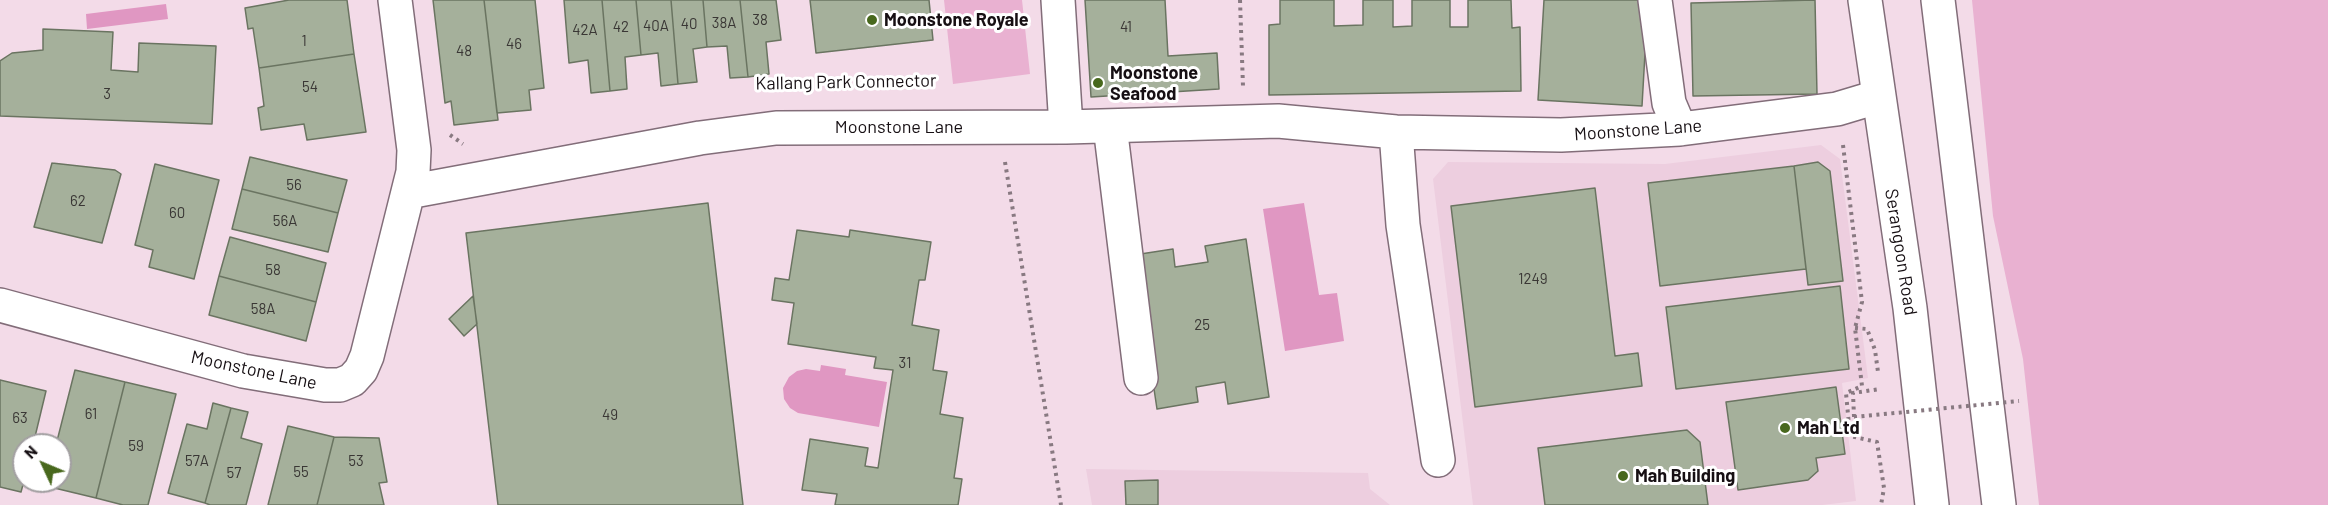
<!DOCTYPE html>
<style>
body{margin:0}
#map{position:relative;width:2328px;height:505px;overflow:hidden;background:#f3dbe8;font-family:Barlow,sans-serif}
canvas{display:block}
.north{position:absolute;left:12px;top:433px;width:60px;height:60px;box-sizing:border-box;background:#fff;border:2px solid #a29fa1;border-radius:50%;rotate:314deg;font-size:16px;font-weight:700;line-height:24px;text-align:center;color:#160f13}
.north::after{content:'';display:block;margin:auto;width:21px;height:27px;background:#48681d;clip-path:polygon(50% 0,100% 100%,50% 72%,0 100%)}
</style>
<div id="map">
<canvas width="2328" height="505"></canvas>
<div class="north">N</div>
</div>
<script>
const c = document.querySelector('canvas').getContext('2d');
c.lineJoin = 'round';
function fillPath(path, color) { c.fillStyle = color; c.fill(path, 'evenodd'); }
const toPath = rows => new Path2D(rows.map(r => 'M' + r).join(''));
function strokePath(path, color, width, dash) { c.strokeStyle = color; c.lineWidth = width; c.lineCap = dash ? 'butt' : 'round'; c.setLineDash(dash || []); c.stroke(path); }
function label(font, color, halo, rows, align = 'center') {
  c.font = font + ' Barlow,sans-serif'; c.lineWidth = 6; c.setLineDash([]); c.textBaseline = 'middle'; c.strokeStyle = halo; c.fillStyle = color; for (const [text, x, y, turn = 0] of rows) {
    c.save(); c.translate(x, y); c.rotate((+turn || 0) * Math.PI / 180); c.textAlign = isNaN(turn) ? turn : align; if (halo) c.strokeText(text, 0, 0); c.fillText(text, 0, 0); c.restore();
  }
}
const built = toPath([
 [1821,145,1840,159,1868,378,1842,383,1856,501,1822,505,1473,505,1433,179,1448,162,1665,164],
 [1086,469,1368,473,1370,489,1390,505,1092,505]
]);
const green = toPath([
 [944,0,1022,0,1030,74,953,84],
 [1972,0,2328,0,2328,505,2039,505,2023,359,1993,216]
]);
const water = toPath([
 [166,4,168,19,87,29,86,14],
 [1304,203,1319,295,1337,293,1344,341,1285,351,1263,209],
 [821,365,846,369,845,375,887,382,879,427,798,413,790,408,784,399,783,388,789,377,797,371,806,369,820,371]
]);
const building = toPath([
 [289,0,347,0,354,54,259,68,253,28,248,29,245,8,289,0],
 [433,0,484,0,498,120,454,125,451,101,445,103,433,0],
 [484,0,535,0,544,88,529,90,531,110,497,113,484,0],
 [564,0,602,0,610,91,591,93,588,60,569,63,564,0],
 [602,0,636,0,641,55,625,57,627,89,610,91,602,0],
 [636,0,671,0,678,84,661,86,658,53,641,55,636,0],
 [671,0,703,0,707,47,693,49,697,82,678,84,671,0],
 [703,0,740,0,748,77,730,78,727,46,707,47,703,0],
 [740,0,776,0,781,40,766,42,769,74,748,77,740,0],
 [810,0,929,0,933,40,816,53,810,0],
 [1085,0,1165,0,1168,56,1217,53,1219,89,1091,97,1085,0],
 [1280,0,1334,0,1334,26,1363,25,1363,0,1393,0,1393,27,1412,26,1412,0,1450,0,1450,27,1468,27,1468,0,1511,0,1512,28,1520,27,1521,91,1269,95,1269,25,1280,24,1280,0],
 [1544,0,1648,0,1642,106,1538,100,1544,0],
 [1815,0,1817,94,1693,96,1691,3,1815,0],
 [43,29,113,32,111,70,138,72,139,43,216,46,212,124,0,116,0,61,12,53,43,50,43,29],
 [354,54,366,132,307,140,304,124,261,130,258,108,264,106,259,68,354,54],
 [250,157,347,180,338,213,242,189,250,157],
 [1818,162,1830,171,1843,281,1808,285,1794,166,1818,162],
 [52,163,115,170,121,174,102,243,34,227,52,163],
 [155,164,219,180,194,279,149,267,153,250,135,245,155,164],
 [1794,166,1806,269,1660,286,1648,183,1794,166],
 [1595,188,1615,356,1638,353,1642,386,1475,407,1451,206,1595,188],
 [242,189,338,213,328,252,232,229,242,189],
 [708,203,743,505,498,505,466,233,708,203],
 [797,230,849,237,850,230,931,242,925,280,919,280,912,325,939,330,933,370,947,372,940,414,963,418,954,478,962,479,958,505,835,505,837,494,802,490,810,439,868,448,865,466,878,468,893,370,874,368,876,357,788,344,794,303,772,300,775,278,789,280,797,230],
 [230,237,326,263,316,302,219,276,230,237],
 [1246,239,1269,397,1228,404,1225,382,1196,387,1198,402,1157,409,1134,255,1173,249,1175,267,1208,262,1205,246,1246,239],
 [219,276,316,302,306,341,209,315,219,276],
 [1840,286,1849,369,1676,389,1666,307,1840,286],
 [473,296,477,324,464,336,449,319,473,296],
 [75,370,125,382,96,498,46,486,47,481,60,481,60,445,56,445,75,370],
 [0,380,46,391,33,445,24,445,24,481,21,492,0,487,0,380],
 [125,382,176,394,148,505,123,505,96,498,125,382],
 [1836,387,1845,454,1816,458,1818,471,1808,480,1738,490,1726,402,1836,387],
 [213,403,231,408,205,503,168,493,187,424,207,429,213,403],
 [231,408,248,412,241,438,262,444,246,505,210,505,205,503,231,408],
 [288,426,334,437,317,505,268,505,288,426],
 [1687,430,1700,442,1708,505,1545,505,1538,448,1687,430],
 [334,437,379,438,387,482,379,483,384,505,317,505,334,437],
 [1158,480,1158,505,1126,505,1125,481,1158,480]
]);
const path = toPath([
 [1240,0,1243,86],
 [450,135,463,144],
 [1843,145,1862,302,1855,328,1862,386,1846,393,1850,436,1877,442,1884,488,1881,505],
 [1005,162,1061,505],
 [1855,328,1867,329,1875,350,1878,372],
 [1854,417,1853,393,1880,389]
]);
const minor = toPath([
 [1058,0,1066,127],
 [1655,0,1669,103,1680,129],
 [1110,126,1141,378],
 [1396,132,1403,225,1438,460],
 [408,192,700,138,776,128,1066,127,1278,121,1396,132,1561,135,1680,129,1837,109,1877,97],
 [0,305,243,371,325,385,340,385,352,380,361,370,367,356,413,172,414,150,395,0]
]);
const major = toPath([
 [1865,0,1910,308,1932,505],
 [1938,0,1999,505]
]);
const pathBridge = toPath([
 [1854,417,2019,401]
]);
const markers = [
 [872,20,6,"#48681d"],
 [1098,83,6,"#48681d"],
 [1785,428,6,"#48681d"],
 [1623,476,6,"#48681d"]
];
const numberNames = [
 ["38",760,20],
 ["38A",724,23],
 ["40",689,24],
 ["40A",656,26],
 ["42",621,27],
 ["41",1126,27],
 ["42A",585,30],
 ["1",304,41],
 ["46",514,44],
 ["48",464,51],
 ["54",310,87],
 ["3",107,94],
 ["56",294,185],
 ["62",78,201],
 ["60",177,213],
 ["56A",285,221],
 ["58",273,270],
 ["1249",1533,279],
 ["58A",263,309],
 ["25",1202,325],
 ["31",905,363],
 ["61",91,414],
 ["49",610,415],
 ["63",20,418],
 ["59",136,446],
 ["57A",197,461],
 ["53",356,461],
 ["55",301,472],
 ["57",234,473]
];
const poiNames = [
 ["Moonstone Royale",884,20],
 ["Moonstone",1110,73],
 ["Seafood",1110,94],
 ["Mah Ltd",1797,428],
 ["Mah Building",1635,476]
];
const streetNames = [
 ["Kallang Park Connector",846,82,-1],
 ["Moonstone Lane",899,127],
 ["Moonstone Lane",1638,130,-4],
 ["Serangoon Road",1901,252,81],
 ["Moonstone Lane",254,370,12]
];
fillPath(built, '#edcedf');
fillPath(green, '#e9b1d1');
fillPath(water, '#e097c2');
fillPath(building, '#a5b09b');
strokePath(building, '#6a7461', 1.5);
strokePath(minor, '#826d79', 36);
strokePath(major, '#826d79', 36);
strokePath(path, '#887981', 4, [3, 4.5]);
strokePath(minor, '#fff', 33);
strokePath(major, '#fff', 33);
strokePath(pathBridge, '#887981', 4, [3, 4.5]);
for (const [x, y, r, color] of markers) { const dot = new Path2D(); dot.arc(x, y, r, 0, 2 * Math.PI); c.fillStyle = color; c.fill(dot); strokePath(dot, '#fff', 2); }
label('15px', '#3a3735', null, numberNames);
label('bold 18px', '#160f13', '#fff', poiNames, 'left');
label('18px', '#160f13', '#fff', streetNames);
</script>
